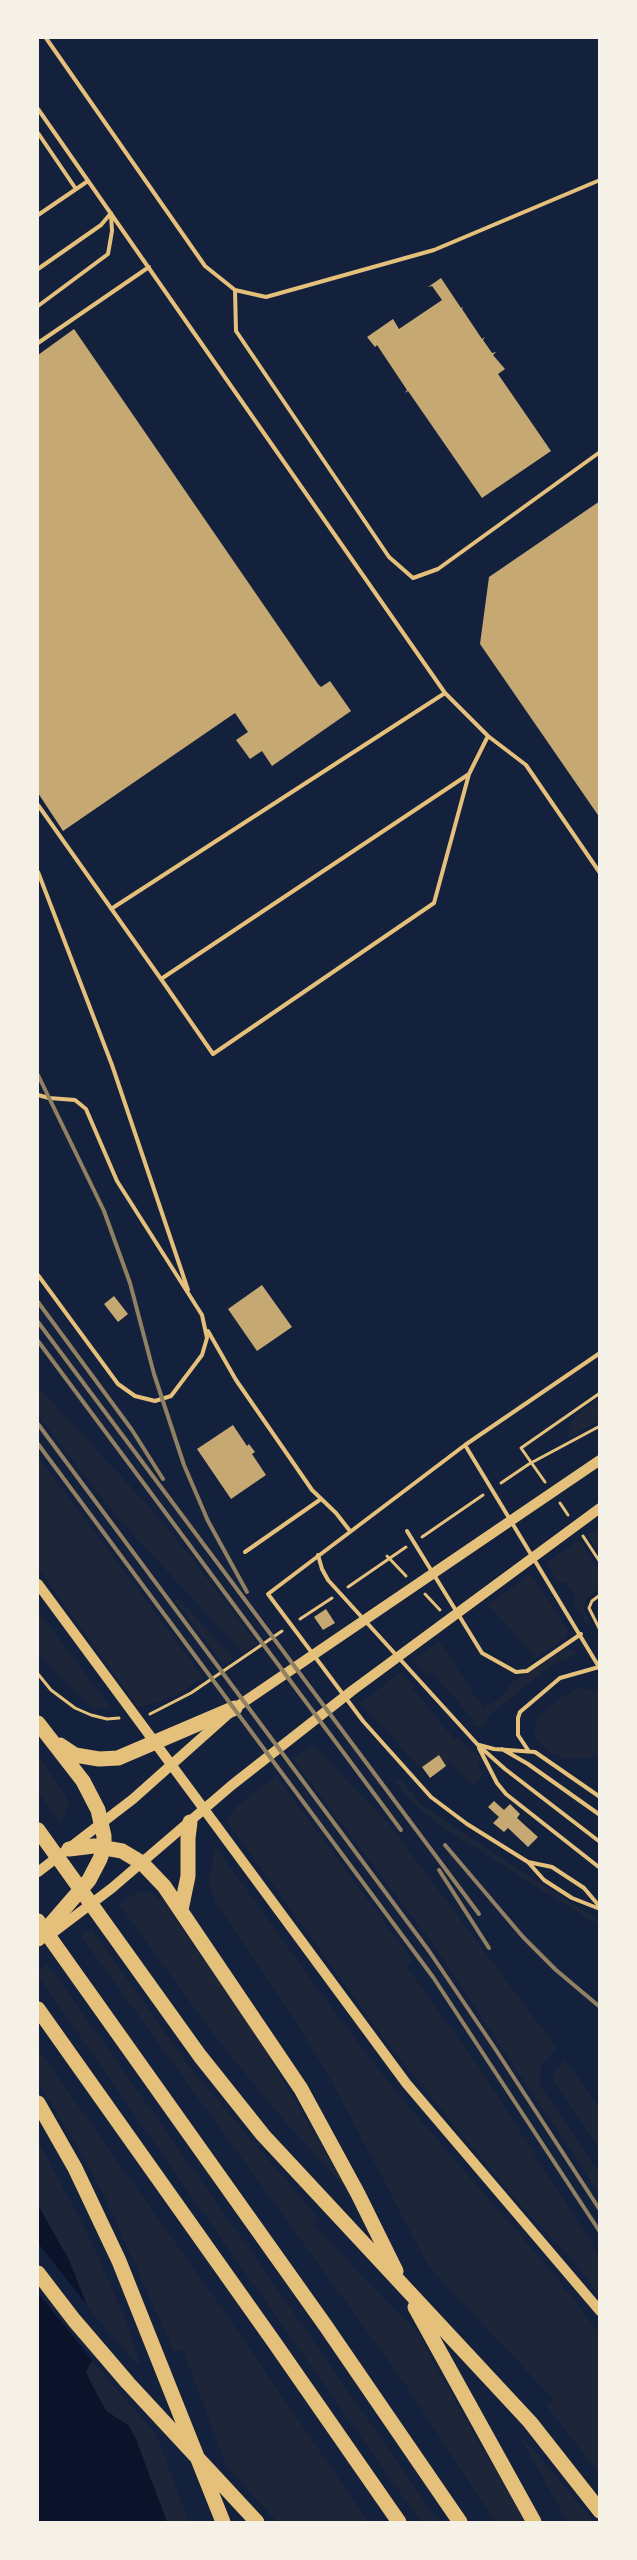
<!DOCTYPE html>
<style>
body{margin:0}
#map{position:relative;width:637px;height:2560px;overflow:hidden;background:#14213d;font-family:"Space Grotesk",sans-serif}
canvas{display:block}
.frame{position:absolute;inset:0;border:39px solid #f6f1e7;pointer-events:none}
</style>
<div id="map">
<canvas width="637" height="2560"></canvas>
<div class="frame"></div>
</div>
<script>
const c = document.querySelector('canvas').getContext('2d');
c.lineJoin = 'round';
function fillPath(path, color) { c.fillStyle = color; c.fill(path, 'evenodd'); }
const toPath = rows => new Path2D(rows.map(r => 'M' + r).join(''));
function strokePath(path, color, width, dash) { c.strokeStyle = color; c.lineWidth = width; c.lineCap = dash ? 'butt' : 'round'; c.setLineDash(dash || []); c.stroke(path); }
const green = toPath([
 [38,1387,142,1499,183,1547,257,1644,243,1653,116,1516,38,1415],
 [599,1399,599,1421,568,1438,568,1429,572,1421,579,1413],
 [38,1457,156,1614,203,1678,180,1693,159,1702,138,1707,38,1568],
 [599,1526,599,1554,587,1535],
 [579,1540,599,1571,599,1588,586,1599,584,1605,584,1612,590,1622,586,1623,573,1603,575,1595,566,1582,558,1581,546,1563],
 [530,1574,568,1630,565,1638,527,1664,526,1662,535,1656,488,1605],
 [177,1597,234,1659,224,1665,174,1599],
 [38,1611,111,1708,93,1709,89,1706,38,1654],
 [439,1641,483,1708,497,1700,513,1682,565,1649,572,1649,578,1654,552,1665,490,1715,482,1728,472,1725,475,1722,432,1672,427,1676,413,1661],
 [401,1672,415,1687,413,1689,454,1739,457,1737,481,1759,477,1765,483,1774,477,1783,472,1784,451,1763,446,1766,439,1755,422,1767,418,1765,360,1703],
 [579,1688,599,1691,599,1757,560,1758,560,1756,548,1752,537,1740,534,1729,537,1721,535,1720,561,1697],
 [312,1744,389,1824,557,2048,541,2066,540,2085,599,2172,599,2194,433,1944,293,1759],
 [38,1755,66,1796,68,1806,61,1823,38,1792],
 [276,1776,413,1961,406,1966,479,2067,594,2247,599,2257,599,2296,572,2259,523,2208,491,2170,387,2043,226,1820,236,1807],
 [399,1778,422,1805,507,1862,599,1920,599,1926,439,1825,414,1804,394,1781],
 [215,1846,328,2003,396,2092,557,2278,599,2333,599,2474,547,2406,553,2399,429,2267,331,2080,295,2020,215,1902,209,1883],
 [138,1892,149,1892,163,1901,249,2024,349,2192,281,2117,214,2035,119,1904],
 [91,1928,191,2069,319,2219,313,2225,418,2333,480,2445,528,2522,495,2522,408,2388,81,1936],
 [48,1964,250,2250,439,2522,421,2522,187,2190,38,1976,38,1972],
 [38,2049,226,2314,368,2522,277,2522,226,2465,183,2350,174,2352,105,2197,76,2144,38,2082],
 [565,2060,599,2106,599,2148,553,2080,555,2071],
 [38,2141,86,2230,123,2313,140,2364,138,2366,87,2306,69,2260,38,2205],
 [92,2361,156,2434,189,2522,167,2522,135,2437,127,2425,106,2411,90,2381,86,2371],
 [520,2438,528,2444,595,2522,568,2522]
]);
const water = toPath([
 [38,2205,69,2260,87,2306,92,2361,86,2371,90,2381,106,2411,128,2425,135,2437,167,2522,38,2522]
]);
const pier = toPath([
 [38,2243,90,2309,94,2362,38,2293]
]);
const building = toPath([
 [441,278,461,308,463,307,462,309,482,339,485,337,483,340,492,353,496,352,493,355,505,369,498,374,551,451,482,498,408,391,405,393,407,390,377,345,375,347,367,337,393,319,399,329,442,300,432,286,428,287],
 [74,329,318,684,321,687,330,681,351,711,272,766,262,751,250,759,236,740,248,732,235,713,63,831,38,793,38,355],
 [600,501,600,818,480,644,489,577],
 [262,1285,292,1327,257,1351,228,1309],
 [114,1296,128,1314,118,1322,104,1304],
 [233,1425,247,1446,249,1444,255,1452,252,1454,266,1475,231,1499,197,1449],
 [326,1609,335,1623,323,1630,314,1617],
 [439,1755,446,1766,430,1778,422,1767],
 [494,1801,504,1810,510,1804,520,1814,517,1818,538,1837,528,1847,508,1828,504,1832,493,1823,499,1817,488,1807]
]);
const path = toPath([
 [545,1482,521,1448,600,1393],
 [501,1483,529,1464,600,1426],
 [560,1503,568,1515],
 [583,1536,600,1562],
 [422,1537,483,1495],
 [387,1556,406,1576],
 [348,1587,406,1547],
 [425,1594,440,1610],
 [600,1595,592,1601,589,1608,600,1630],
 [300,1619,332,1598],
 [38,1674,51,1690,75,1708,91,1715,107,1719,119,1718],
 [150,1714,191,1693,282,1631]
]);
const service = toPath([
 [46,38,205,266,235,290,266,297,434,250,600,180],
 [38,109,445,693,488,736,526,765,600,873],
 [38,133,76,189],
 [38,215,88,181],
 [38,269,101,225,111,213],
 [235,290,236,331,389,557,413,578,438,569,600,452],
 [38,306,108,254,112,231,111,215],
 [38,343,149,267],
 [38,805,161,979,469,774,488,736],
 [38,872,112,1065,188,1290],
 [111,909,445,693],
 [161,979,213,1054,434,903,469,774],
 [38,1095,49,1098,75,1100,86,1109,117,1181,202,1315,207,1338,202,1355,171,1396,155,1401,135,1396,118,1384,38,1275],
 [208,1331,236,1380,312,1490,336,1513,350,1531],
 [600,1353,465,1445,268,1594,363,1721,431,1797,467,1824,528,1862,544,1880,572,1898,600,1909],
 [465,1445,599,1667,560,1678,520,1712,518,1718,518,1735,528,1750],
 [407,1531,482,1653,516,1672,527,1671,581,1634],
 [245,1552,321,1499],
 [318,1555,322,1569,328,1580,478,1745,505,1769,600,1842],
 [479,1745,494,1749,535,1752,600,1797],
 [479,1748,497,1783,506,1794,600,1868],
 [502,1749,528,1764,600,1815],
 [528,1862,552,1867,584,1888,600,1907]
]);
const minor = toPath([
 [599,1667,600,1667]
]);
const secondary = toPath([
 [38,1584,406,2083,600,2311],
 [38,1872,133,1799,235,1708,600,1460],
 [46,1938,112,1888,232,1785,353,1690,600,1508]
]);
const motorway = toPath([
 [38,1723,83,1781,98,1810,104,1836,104,1847,100,1859,89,1880,38,1939],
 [60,1745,75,1755,99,1759,118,1758,235,1708],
 [38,1830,200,2056,263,2135,530,2422,600,2511],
 [69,1849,94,1846,122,1851,142,1863,164,1886,301,2089,358,2194,396,2271],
 [181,1910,188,1876,188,1838,190,1822],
 [38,1921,325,2325,460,2522],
 [38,2009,274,2342,399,2522],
 [38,2103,75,2168,119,2261,223,2522],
 [38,2273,74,2320,128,2383,257,2522],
 [415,2307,534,2522]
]);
const rail = toPath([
 [38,1075,104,1211,130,1283,154,1374,184,1465,208,1521,247,1592],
 [38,1302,132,1430,163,1479],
 [38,1322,479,1914],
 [38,1341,401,1830],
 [38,1424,429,1951,494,2047,600,2210],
 [38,1444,433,1977,600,2232],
 [445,1845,523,1937,556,1970,600,2007],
 [439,1870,489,1948]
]);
fillPath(green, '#1d2539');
fillPath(water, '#0b132b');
fillPath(pier, '#14213d');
fillPath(building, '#c6a872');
strokePath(path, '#e5c07b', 3);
strokePath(service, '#e5c07b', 4);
strokePath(minor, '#e5c07b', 5);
strokePath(secondary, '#e5c07b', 10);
strokePath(motorway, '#e5c07b', 15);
strokePath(rail, '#918062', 4);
</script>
